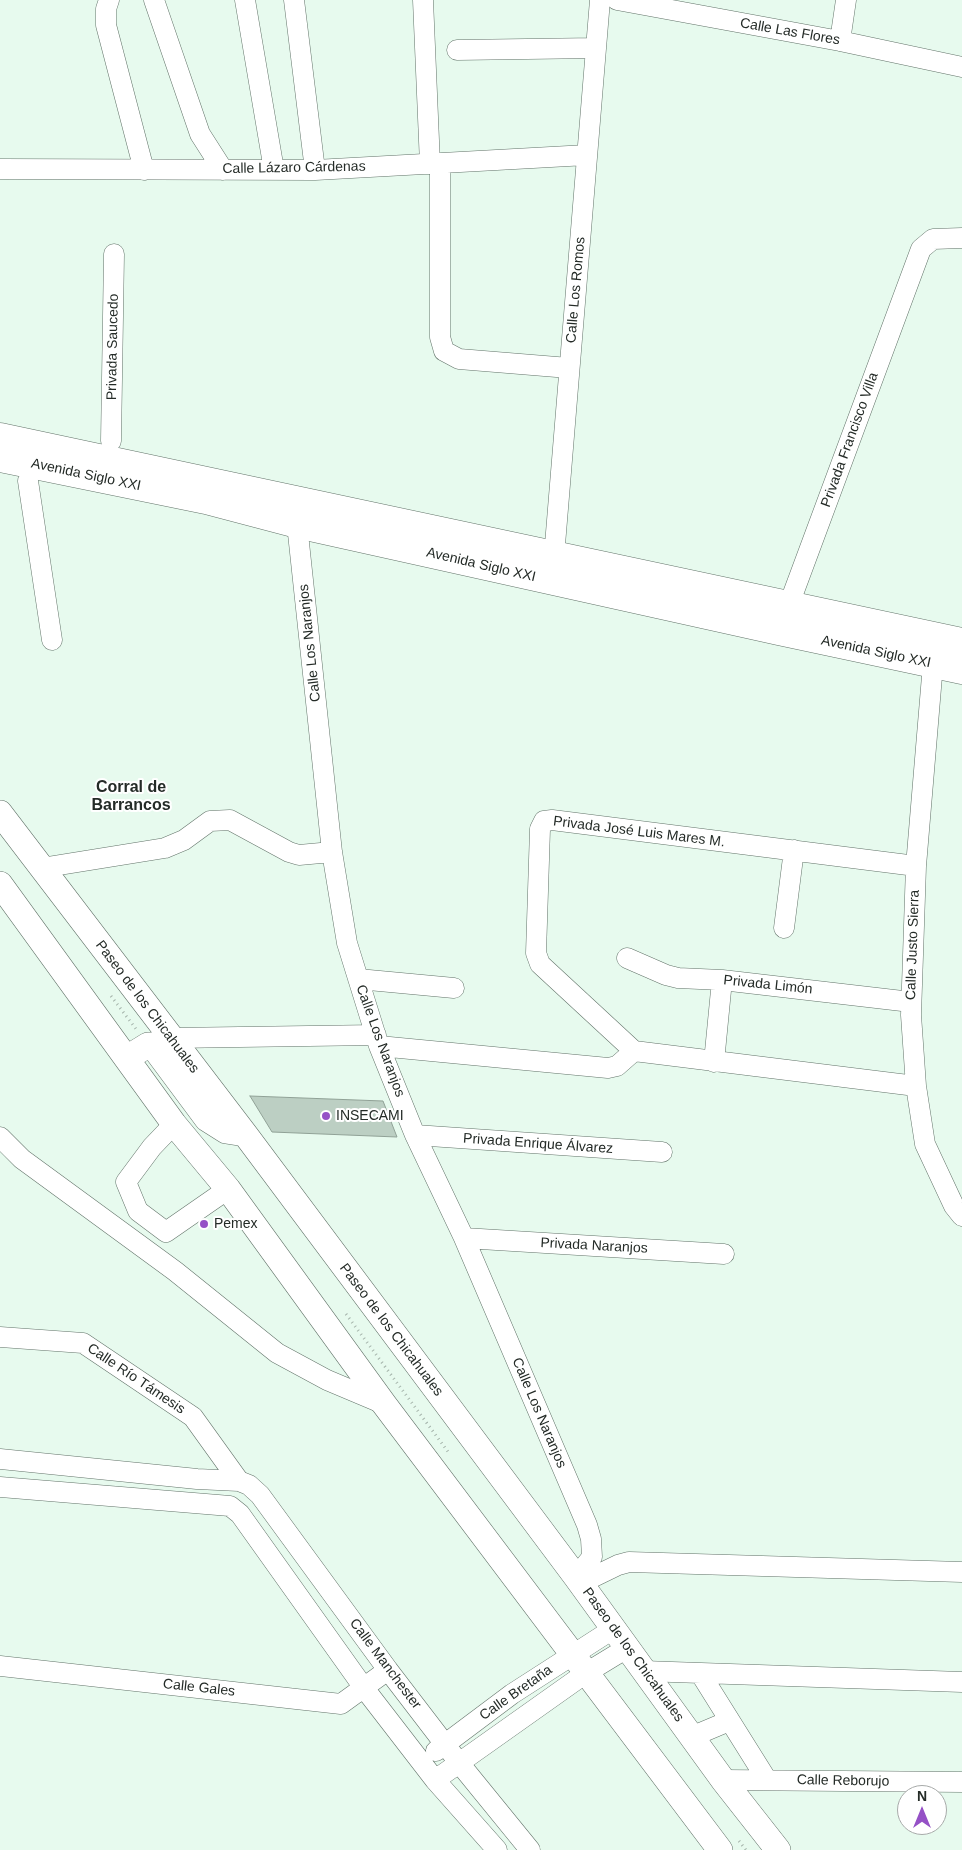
<!DOCTYPE html>
<meta charset="utf-8">
<style>
body{margin:0}
#map{position:relative;width:962px;height:1850px;overflow:hidden;background:#e7faee;font-family:Arial,sans-serif}
canvas{display:block}
.north{position:absolute;left:897px;top:1785px;width:50px;height:50px;box-sizing:border-box;background:#fff;border:1px solid #a7aaa9;border-radius:50%;rotate:0deg;font-size:14px;font-weight:700;line-height:20px;text-align:center;color:#242b27}
.north::after{content:'';display:block;margin:auto;width:18px;height:22px;background:#9551c6;clip-path:polygon(50% 0,100% 100%,50% 72%,0 100%)}
</style>
<div id="map">
<canvas width="962" height="1850"></canvas>
<div class="north">N</div>
</div>
<script>
const c = document.querySelector('canvas').getContext('2d');
c.lineJoin = 'round';
function fillPath(path, color) { c.fillStyle = color; c.fill(path, 'evenodd'); }
const toPath = rows => new Path2D(rows.map(r => 'M' + r).join(''));
function strokePath(path, color, width, dash) { c.strokeStyle = color; c.lineWidth = width; c.lineCap = dash ? 'butt' : 'round'; c.setLineDash(dash || []); c.stroke(path); }
function label(font, color, halo, rows, align = 'center') {
  c.font = font + ' Arial,sans-serif'; c.lineWidth = 4; c.setLineDash([]); c.textBaseline = 'middle'; c.strokeStyle = halo; c.fillStyle = color; for (const [text, x, y, turn = 0] of rows) {
    c.save(); c.translate(x, y); c.rotate((+turn || 0) * Math.PI / 180); c.textAlign = isNaN(turn) ? turn : align; if (halo) c.strokeText(text, 0, 0); c.fillText(text, 0, 0); c.restore();
  }
}
const building = toPath([
 [250,1096,383,1101,397,1137,272,1132,250,1096]
]);
const path = toPath([
 [111,996,136,1029],
 [346,1314,449,1453],
 [739,1841,746,1850]
]);
const minor = toPath([
 [109,0,106,9,106,25,144,170],
 [154,0,200,134,223,170],
 [245,0,274,170],
 [294,0,315,170],
 [423,0,430,164],
 [617,0,840,41,962,67],
 [840,41,846,0],
 [457,50,596,48],
 [440,163,440,337,444,351,459,359,569,368],
 [0,169,315,170,587,155],
 [111,441,114,254],
 [28,481,52,640],
 [297,524,332,852,347,943,379,1046,415,1135,464,1238,587,1525,591,1539,592,1557,576,1577],
 [553,569,600,0],
 [784,618,921,249,933,239,962,238],
 [933,664,916,866,911,1015,916,1086,925,1144,954,1206,962,1216],
 [41,868,165,848,184,840,210,821,230,820,289,852,299,855,332,852],
 [784,928,794,850],
 [627,958,666,975,678,978,722,980,911,1002],
 [358,979,454,988],
 [172,1038,376,1035],
 [379,1046,608,1068,617,1066,634,1051],
 [634,1051,540,964,536,953,540,829,544,821,552,820,916,866],
 [634,1051,916,1086],
 [714,1062,722,980],
 [174,1124,152,1147,126,1182,138,1211,166,1232,228,1189],
 [415,1135,662,1152],
 [0,1137,22,1159,175,1271,277,1353,327,1380,384,1404],
 [464,1238,724,1254],
 [0,1337,83,1343,193,1417,239,1481],
 [0,1459,197,1479,239,1481,249,1485,260,1495,388,1670,460,1764,530,1850],
 [0,1487,230,1506,240,1514,364,1688,435,1780,497,1850],
 [581,1583,618,1565,629,1562,962,1572],
 [0,1666,341,1704,388,1670],
 [643,1671,962,1682],
 [700,1673,767,1780],
 [691,1737,729,1721],
 [436,1751,512,1694,613,1629],
 [435,1780,586,1673,627,1648],
 [723,1780,962,1782]
]);
const major = toPath([
 [0,813,245,1134,576,1577,723,1780,778,1850],
 [0,884,174,1124,228,1189,384,1404,720,1850],
 [127,1058,148,1045,152,1045,207,1119,226,1131,245,1134]
]);
const highway = toPath([
 [0,437,962,642],
 [0,458,206,500,297,524,779,631,962,670]
]);
const markers = [
 [326,1116,5,"#9551c6"],
 [204,1224,5,"#9551c6"]
];
const streetNames = [
 ["Calle Las Flores",790,32,10],
 ["Calle Lázaro Cárdenas",294,168,-1],
 ["Calle Los Romos",576,290,-85],
 ["Privada Saucedo",113,347,-89],
 ["Privada Francisco Villa",850,440,-70],
 ["Avenida Siglo XXI",86,475,12],
 ["Avenida Siglo XXI",481,565,13],
 ["Calle Los Naranjos",310,643,-96],
 ["Avenida Siglo XXI",876,652,12],
 ["Privada José Luis Mares M.",639,832,7],
 ["Calle Justo Sierra",913,945,-88],
 ["Privada Limón",768,985,6],
 ["Paseo de los Chicahuales",147,1007,53],
 ["Calle Los Naranjos",380,1041,70],
 ["Privada Enrique Álvarez",538,1144,4],
 ["Privada Naranjos",594,1246,3],
 ["Paseo de los Chicahuales",391,1330,53],
 ["Calle Río Támesis",136,1379,34],
 ["Calle Los Naranjos",539,1413,67],
 ["Paseo de los Chicahuales",633,1655,54],
 ["Calle Manchester",385,1664,53],
 ["Calle Gales",199,1688,6],
 ["Calle Bretaña",516,1693,-35],
 ["Calle Reborujo",843,1781,1]
];
const poiNames = [
 ["INSECAMI",336,1116],
 ["Pemex",214,1224]
];
const quarterNames = [
 ["Corral de",131,788],
 ["Barrancos",131,806]
];
fillPath(building, '#bccfc3');
strokePath(building, '#90a196', 1);
strokePath(minor, '#627369', 21);
strokePath(major, '#627369', 26);
strokePath(highway, '#627369', 29);
strokePath(path, '#a5b4ab', 3, [1, 4]);
strokePath(minor, '#fff', 20);
strokePath(major, '#fff', 25);
strokePath(highway, '#fff', 28);
for (const [x, y, r, color] of markers) { const dot = new Path2D(); dot.arc(x, y, r, 0, 2 * Math.PI); c.fillStyle = color; c.fill(dot); strokePath(dot, '#fff', 2); }
label('14px', '#242b27', '#fff', streetNames);
label('14px', '#242b27', '#fff', poiNames, 'left');
label('bold 16px', '#242b27', '#fff', quarterNames);
</script>
